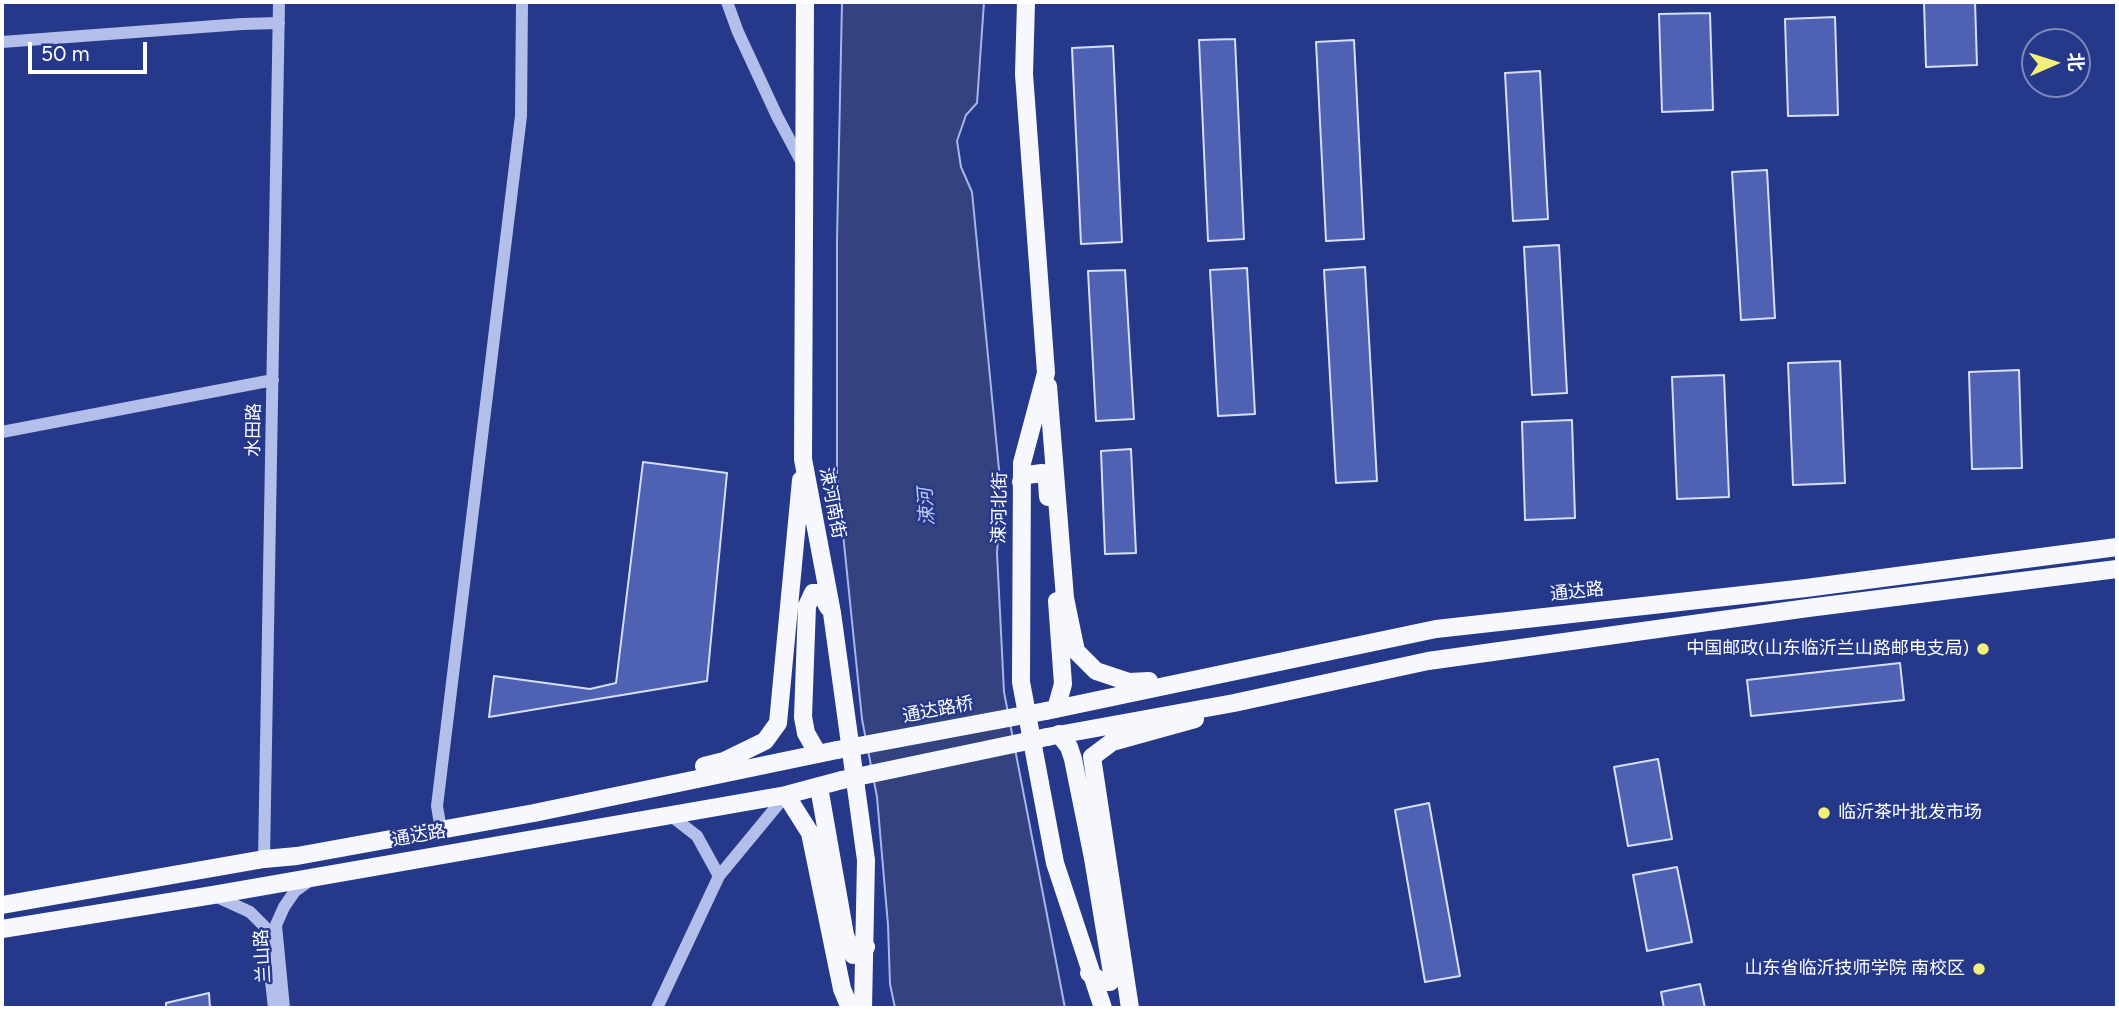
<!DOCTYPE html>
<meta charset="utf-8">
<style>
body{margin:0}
#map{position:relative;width:2119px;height:1010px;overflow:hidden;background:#26388a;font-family:Figtree,"Noto Sans SC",sans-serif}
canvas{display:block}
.frame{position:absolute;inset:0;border:4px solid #fff;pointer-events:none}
.north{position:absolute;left:2021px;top:28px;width:70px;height:70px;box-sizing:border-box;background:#26388a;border:2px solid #7d88b9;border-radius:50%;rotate:87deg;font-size:19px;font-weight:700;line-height:28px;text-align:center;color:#fff}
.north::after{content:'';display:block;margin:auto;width:24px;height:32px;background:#f3ef78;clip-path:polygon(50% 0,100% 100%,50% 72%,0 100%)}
.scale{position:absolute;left:28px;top:42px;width:119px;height:32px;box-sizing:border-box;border:4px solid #fff;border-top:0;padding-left:9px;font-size:21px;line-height:24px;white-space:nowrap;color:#fff;-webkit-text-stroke:5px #26388a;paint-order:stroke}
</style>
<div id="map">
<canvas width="2119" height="1010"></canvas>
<div class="frame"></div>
<div class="north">北</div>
<div class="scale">50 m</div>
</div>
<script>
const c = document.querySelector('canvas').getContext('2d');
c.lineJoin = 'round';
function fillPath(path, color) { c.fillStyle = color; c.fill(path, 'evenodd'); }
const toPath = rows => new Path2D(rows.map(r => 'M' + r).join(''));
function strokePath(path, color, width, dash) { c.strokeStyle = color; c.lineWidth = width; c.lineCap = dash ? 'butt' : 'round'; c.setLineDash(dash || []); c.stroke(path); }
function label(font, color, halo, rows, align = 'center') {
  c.font = font + ' Figtree,"Noto Sans SC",sans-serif'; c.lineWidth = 5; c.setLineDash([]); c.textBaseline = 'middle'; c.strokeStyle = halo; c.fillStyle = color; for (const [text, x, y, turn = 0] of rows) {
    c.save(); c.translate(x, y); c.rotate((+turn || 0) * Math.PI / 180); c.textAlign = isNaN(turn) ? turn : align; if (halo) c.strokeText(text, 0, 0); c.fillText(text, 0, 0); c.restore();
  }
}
const water = toPath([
 [842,2,984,2,977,103,966,115,957,141,961,167,972,192,1001,490,997,553,1004,692,1065,1008,895,1008,890,984,888,925,877,797,862,719,837,475,837,240,842,2]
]);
const building = toPath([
 [1924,2,1975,2,1977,65,1926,67,1924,2],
 [1710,13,1713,110,1662,112,1659,14,1710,13],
 [1835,17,1838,115,1788,116,1785,19,1835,17],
 [1235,39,1244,239,1208,241,1199,40,1235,39],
 [1354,40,1364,239,1326,241,1316,42,1354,40],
 [1113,46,1122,242,1081,244,1072,48,1113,46],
 [1540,71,1548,219,1513,221,1505,73,1540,71],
 [1767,170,1775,318,1741,320,1732,172,1767,170],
 [1559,245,1567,393,1532,395,1524,247,1559,245],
 [1365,267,1377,481,1336,483,1324,270,1365,267],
 [1247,268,1255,414,1218,416,1210,270,1247,268],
 [1125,270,1134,419,1096,421,1088,271,1125,270],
 [1840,361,1845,483,1793,485,1788,363,1840,361],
 [2019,370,2022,468,1972,469,1969,372,2019,370],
 [1724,375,1729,497,1677,499,1672,377,1724,375],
 [1572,420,1575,518,1525,520,1522,422,1572,420],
 [1131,449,1136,553,1105,554,1101,451,1131,449],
 [643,462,727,473,707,681,489,717,494,676,590,689,616,683,643,462],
 [1900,663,1904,700,1751,716,1747,680,1900,663],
 [1658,759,1672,839,1628,846,1614,767,1658,759],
 [1429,803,1460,976,1425,982,1395,810,1429,803],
 [1677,867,1692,942,1647,951,1633,875,1677,867],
 [1700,984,1705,1008,1664,1008,1661,992,1700,984],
 [209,993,210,1008,166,1008,166,1003,209,993]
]);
const minor = toPath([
 [727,2,738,32,777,116,802,163],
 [2,42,242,24,279,23],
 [2,432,273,380],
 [670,815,697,836,719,876],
 [441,830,437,806,521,116,522,2],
 [264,859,279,2],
 [213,895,250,912,265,927,274,1008],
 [284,1008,276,925,284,907,295,891,309,881],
 [657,1008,719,876,786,795]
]);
const major = toPath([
 [805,2,803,459,832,613,866,860,863,1008],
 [1026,2,1024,74,1046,373,1022,463,1021,682,1055,863,1103,1008],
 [1048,386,1065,598,1076,651,1096,671,1129,682,1149,681],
 [1021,482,1027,475,1042,473,1047,481,1048,497],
 [1056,709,1063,684,1057,601],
 [1046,711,1436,629,1806,588,2117,547],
 [1059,734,1069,747,1073,759,1093,858,1112,973,1110,982,1102,982,1089,973],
 [1047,737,1234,703,1428,661,1808,608,2117,569],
 [818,754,806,733,803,717,807,606,813,593,821,593,828,607],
 [704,766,724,761,765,741,778,723,801,480],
 [819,787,845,935,853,955,866,947],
 [786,795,810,833,842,989,850,1008],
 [2,905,264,859,297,856,534,813,837,750],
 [2,929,213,895,786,795,842,780],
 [1130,1008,1092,757,1112,742,1195,719]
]);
const majorBridge = toPath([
 [837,750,1046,711],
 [842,780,1047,737]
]);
const markers = [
 [1983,649,7,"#f3ef78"],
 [1824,813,7,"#f3ef78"],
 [1979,969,7,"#f3ef78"]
];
const streetNames = [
 ["水田路",254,430,-89],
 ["涑河南街",832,503,79],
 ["涑河北街",1000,508,-89],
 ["通达路",1577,592,-6],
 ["通达路桥",938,710,-11],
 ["通达路",419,836,-10],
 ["兰山路",263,956,-93]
];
const poiNames = [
 ["中国邮政(山东临沂兰山路邮电支局)",1969,649],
 ["临沂茶叶批发市场",1838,813,"left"],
 ["山东省临沂技师学院 南校区",1965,969]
];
const waterNames = [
 ["涑河",927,507,-94]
];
fillPath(water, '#344380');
strokePath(water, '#a7b6ea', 2);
fillPath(building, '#4e61b2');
strokePath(building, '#d7def7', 2);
strokePath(minor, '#b3beea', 12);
strokePath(major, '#f7f8fe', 18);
strokePath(majorBridge, '#f7f8fe', 18);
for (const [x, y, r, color] of markers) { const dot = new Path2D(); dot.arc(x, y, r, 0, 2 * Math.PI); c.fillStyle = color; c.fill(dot); strokePath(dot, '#26388a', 2.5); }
label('18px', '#fff', '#26388a', streetNames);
label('18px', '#fff', '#26388a', poiNames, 'right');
label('italic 19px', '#bfc9f1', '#26388a', waterNames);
</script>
